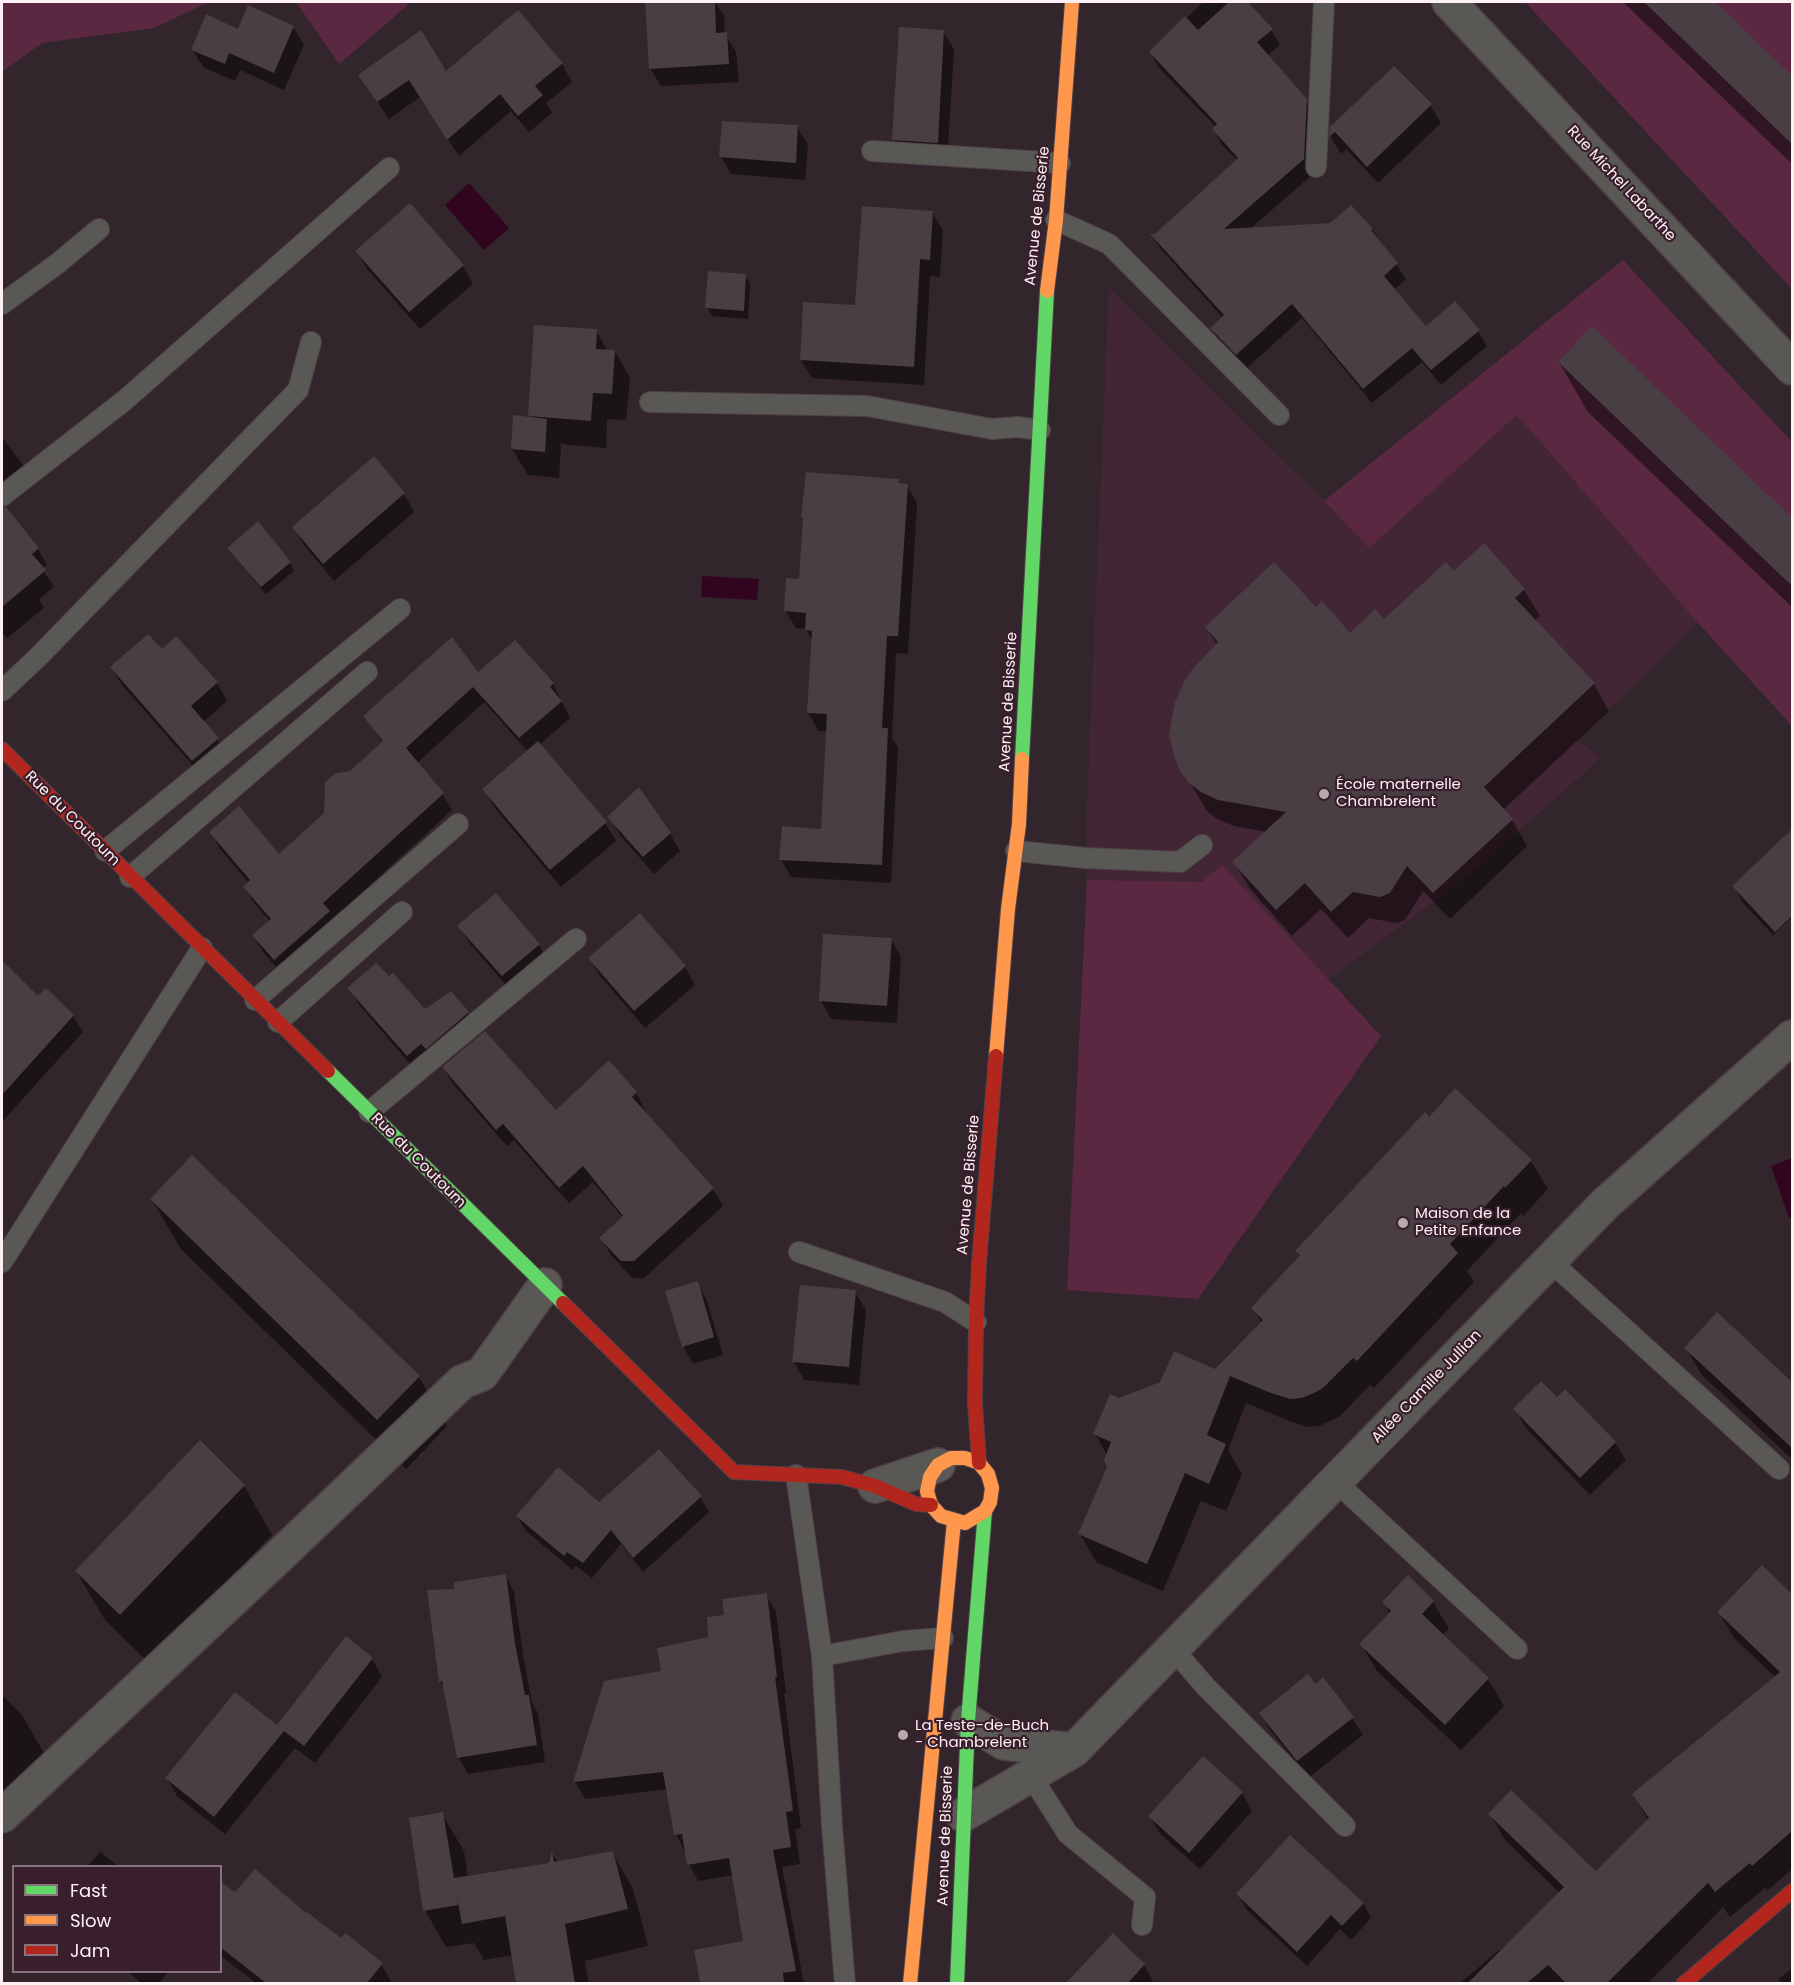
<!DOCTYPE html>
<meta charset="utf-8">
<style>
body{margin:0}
#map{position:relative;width:1794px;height:1985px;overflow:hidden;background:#32252b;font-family:Poppins,sans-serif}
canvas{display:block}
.frame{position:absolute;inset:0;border:3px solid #fff0f6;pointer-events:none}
.legend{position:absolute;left:12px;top:1865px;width:210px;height:108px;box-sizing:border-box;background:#381f2b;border:2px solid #88737c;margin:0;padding:8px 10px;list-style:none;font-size:18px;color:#fff0f6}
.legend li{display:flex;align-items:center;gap:12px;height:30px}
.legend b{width:30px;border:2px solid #88737c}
</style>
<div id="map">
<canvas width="1794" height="1985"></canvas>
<div class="frame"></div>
<ul class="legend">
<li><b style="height:8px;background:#63d668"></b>Fast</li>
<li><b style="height:8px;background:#ff974d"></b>Slow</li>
<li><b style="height:8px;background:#b3261e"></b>Jam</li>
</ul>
</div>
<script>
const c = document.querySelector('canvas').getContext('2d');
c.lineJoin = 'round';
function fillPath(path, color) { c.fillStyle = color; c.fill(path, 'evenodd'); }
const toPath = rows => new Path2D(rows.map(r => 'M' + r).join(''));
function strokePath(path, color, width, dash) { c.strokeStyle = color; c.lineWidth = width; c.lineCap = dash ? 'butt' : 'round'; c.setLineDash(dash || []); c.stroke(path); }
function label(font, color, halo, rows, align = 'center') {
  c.font = font + ' Poppins,sans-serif'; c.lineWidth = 4.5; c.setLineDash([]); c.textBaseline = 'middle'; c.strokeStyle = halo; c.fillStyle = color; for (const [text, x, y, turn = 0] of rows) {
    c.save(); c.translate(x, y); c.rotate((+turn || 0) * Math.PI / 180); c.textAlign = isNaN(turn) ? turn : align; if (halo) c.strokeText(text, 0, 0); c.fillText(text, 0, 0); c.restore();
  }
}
const built = toPath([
 [1109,288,1324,501,1369,547,1517,415,1698,623,1578,740,1601,758,1466,878,1329,979,1381,1036,1198,1299,1067,1290,1087,880,1086,830]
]);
const green = toPath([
 [2,2,209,2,154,28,42,43,2,72],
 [296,2,406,2,408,5,339,64],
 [1525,2,1792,2,1792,289],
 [1623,260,1792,442,1792,726,1698,623,1517,415,1369,548,1324,501],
 [1222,865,1381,1036,1198,1299,1067,1290,1087,880,1202,882]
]);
const water = toPath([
 [469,183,509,228,484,250,445,205],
 [702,576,759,579,757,600,701,597],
 [1792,1158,1792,1217,1789,1218,1771,1166]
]);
const shadow = toPath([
 [647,2,715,2,724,16,725,34,736,52,739,82,661,86,650,68],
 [1203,2,1245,2,1271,30,1280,45,1267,56,1306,100,1315,116,1312,175,1250,229,1372,229,1406,279,1394,290,1425,328,1478,331,1487,346,1441,385,1422,362,1372,403,1302,318,1246,369,1220,344,1212,328,1223,318,1161,249,1152,235,1156,235,1237,160,1222,145,1214,129,1216,127,1159,68,1151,53],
 [1623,2,1713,2,1792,78,1792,164],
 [518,12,562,64,572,82,546,103,552,113,529,132,511,111,459,156,420,97,389,119,360,76,446,73],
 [293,27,304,45,284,90,240,70,235,81,203,67,192,49],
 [943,32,954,49,947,160,904,158,894,140],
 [1430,105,1441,123,1378,183,1346,149,1341,154,1331,137,1331,128],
 [797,127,808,145,805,180,731,174,721,157],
 [932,213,943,230,940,277,930,276,924,385,812,378,801,360,857,307],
 [357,251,463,266,473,284,420,329,367,269],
 [745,275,750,284,748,319,712,316,707,308],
 [1592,329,1792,519,1792,607,1588,412,1559,362],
 [596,331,608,351,615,351,630,378,626,420,607,419,606,448,560,444,561,447,559,478,528,475,512,449,531,419,530,416],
 [2,437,23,465,32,481,2,505],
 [374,458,404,494,414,512,334,581,304,545,294,527],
 [898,480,901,485,907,485,917,503,908,654,896,653,892,738,898,747,891,883,791,877,781,859,823,830,828,731,819,731,808,713,813,641,806,629,796,628,785,610,800,581],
 [2,508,5,509,38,549,47,565,42,569,54,587,39,599,44,608,7,638,2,632],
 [229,548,290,562,294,571,266,594,234,556],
 [1454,573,1524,590,1540,616,1534,621,1594,684,1609,711,1503,810,1512,820,1527,846,1450,919,1423,891,1405,920,1396,923,1369,918,1348,938,1321,909,1292,936,1250,889,1234,862,1267,832,1234,826,1217,819,1207,811,1182,770,1217,645,1206,627,1316,609,1350,635,1384,621],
 [515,642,553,684,570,718,539,745,605,823,616,841,561,887,494,807,484,789,528,752,484,702,417,763,442,794,452,810,333,919,338,928,284,976,263,952,254,936,270,921,254,903,245,887,249,883,220,849,211,832,278,856,326,814,351,772,383,743,365,716,478,674],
 [162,651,217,683,227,701,203,722,217,739,228,756,203,777,122,685,112,668],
 [609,817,670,834,680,851,654,874,620,835],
 [1785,839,1792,847,1792,917,1773,935,1744,904,1734,886],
 [640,915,685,967,695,985,645,1028,600,976,590,958],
 [459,926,539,945,549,963,513,993,470,944],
 [891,939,901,957,897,1023,831,1019,821,1001],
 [2,962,38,998,73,1016,83,1032,2,1122,2,1041,5,1036,2,1033],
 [349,988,425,1011,450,993,468,1013,478,1031,418,1073,360,1006],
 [443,1067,556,1112,636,1093,645,1110,644,1112,713,1189,723,1206,644,1278,632,1278,611,1255,601,1238,623,1218,593,1182,569,1203,514,1140,507,1146,453,1084],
 [1429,1119,1531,1161,1548,1189,1523,1216,1521,1213,1467,1271,1474,1282,1374,1388,1370,1385,1339,1417,1319,1426,1308,1427,1289,1421,1246,1403,1228,1450,1242,1474,1226,1511,1201,1501,1163,1591,1096,1562,1080,1534,1108,1467,1107,1455,1095,1434,1119,1399,1216,1371,1262,1323,1253,1308,1300,1258,1297,1252],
 [152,1200,419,1377,447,1426,406,1469,181,1249],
 [697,1283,707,1301,723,1355,693,1364,683,1346],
 [855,1292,866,1310,859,1385,804,1380,794,1362],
 [1717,1314,1792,1384,1792,1459,1702,1375,1686,1348],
 [1557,1399,1615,1443,1626,1460,1590,1495,1525,1427,1515,1409],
 [244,1486,272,1535,149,1663,105,1620,76,1571],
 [700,1497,709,1512,643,1572,621,1544,592,1578,576,1566,573,1570,526,1531,517,1516,599,1504],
 [1762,1567,1792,1596,1792,1869,1767,1891,1765,1888,1730,1917,1723,1907,1647,1984,1459,1984,1499,1950,1501,1952,1560,1893,1505,1840,1490,1814,1596,1873,1648,1820,1634,1795,1776,1678,1734,1638,1719,1613],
 [505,1575,514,1592,524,1661,532,1703,538,1713,545,1762,468,1774,458,1757,445,1690,440,1681,456,1591],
 [1408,1577,1433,1602,1449,1629,1442,1635,1488,1679,1504,1706,1461,1750,1377,1671,1361,1644,1390,1614,1384,1603],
 [766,1595,776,1612,786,1693,784,1694,801,1828,795,1829,800,1864,782,1867,804,1984,701,1984,696,1951,745,1942,734,1875,698,1881,689,1864,685,1851,676,1835,668,1789,585,1799,575,1782,605,1682,663,1672,709,1638,725,1617],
 [346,1638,372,1659,382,1677,315,1763,295,1748,225,1834,177,1796,167,1778,277,1727],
 [1316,1686,1352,1718,1363,1735,1308,1778,1271,1731,1261,1714],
 [2,1695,22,1715,49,1762,2,1798],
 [1203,1758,1242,1793,1252,1811,1200,1869,1160,1834,1150,1816],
 [442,1814,464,1851,468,1878,550,1864,553,1855,558,1863,612,1852,633,1889,648,1946,585,1961,589,1984,518,1984,513,1955,484,1960,474,1943,446,1947,425,1910],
 [100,1852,118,1866,88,1866],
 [1238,1894,1363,1903,1371,1918,1351,1940,1340,1929,1307,1966,1246,1909],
 [220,1908,307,1915,342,1940,381,1964,391,1981,389,1984,257,1984,220,1955],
 [1144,1965,1154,1984,1088,1984,1080,1971],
 [1792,1968,1792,1984,1782,1984,1779,1979],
 [128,1972,168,1972,158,1984,143,1984]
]);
const building = toPath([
 [645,2,715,2,716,33,727,32,729,64,649,69],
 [1229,2,1248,2,1273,29,1257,42,1307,99,1304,159,1224,229,1330,223,1351,205,1373,229,1371,230,1398,263,1384,276,1426,326,1455,301,1480,330,1431,370,1412,348,1363,389,1292,304,1236,355,1210,328,1224,315,1150,234,1155,234,1238,158,1212,129,1217,124,1149,52,1185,16,1198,30],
 [1644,2,1715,2,1792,76,1792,144],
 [248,5,294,26,274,73,229,53,225,64,191,50,206,14,238,29],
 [518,10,563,63,535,86,543,95,518,116,500,94,447,140,409,80,377,102,358,75,421,30,446,71],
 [899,27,944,30,938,143,892,140],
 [1394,66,1432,104,1367,167,1335,132,1329,137,1330,125,1331,126],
 [722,121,798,125,796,163,719,157],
 [410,203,464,265,409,312,355,251],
 [862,206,933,211,930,260,920,259,914,367,800,360,803,302,855,305],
 [708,271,746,274,744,311,705,308],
 [534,325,597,329,596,349,615,350,612,394,593,393,591,421,528,416],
 [1592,326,1792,518,1792,586,1558,362],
 [513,415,547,419,545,452,511,449],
 [374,456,405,493,323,564,292,527],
 [806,472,899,479,899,483,908,484,898,636,887,636,882,728,888,728,882,865,779,860,782,826,821,829,827,714,807,713,812,631,805,630,806,613,784,611,786,578,799,579,803,517,801,517],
 [6,507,39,548,32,554,46,570,2,607,2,508],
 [258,521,291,562,261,587,227,548],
 [1484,543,1525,589,1515,598,1595,683,1484,787,1513,819,1433,893,1407,866,1390,893,1380,897,1353,892,1331,912,1305,883,1276,910,1232,862,1286,812,1218,800,1201,792,1190,784,1180,771,1174,755,1169,735,1175,702,1184,682,1191,671,1218,642,1205,627,1274,562,1316,607,1322,601,1350,633,1375,609,1384,619,1446,562,1454,571],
 [148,634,162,649,176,636,218,682,191,706,219,738,192,761,110,667],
 [452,637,478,672,515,640,554,683,550,687,562,701,519,738,473,687,406,748,444,793,323,903,330,911,274,960,252,935,271,919,243,887,250,880,209,832,239,806,279,854,324,813,325,782,336,773,350,771,383,741,363,716],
 [538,741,607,822,550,870,482,789],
 [639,787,671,833,643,857,607,817],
 [1792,829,1792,916,1775,932,1732,886],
 [496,893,540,944,502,976,457,926],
 [640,913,686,966,634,1011,588,958],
 [823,934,892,938,887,1006,819,1001],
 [2,960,38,996,46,988,74,1015,2,1095],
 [376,963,389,976,393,973,425,1009,451,991,469,1012,426,1049,421,1044,407,1056,347,988],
 [485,1031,556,1110,609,1060,637,1092,632,1097,714,1188,634,1261,621,1261,599,1238,623,1216,583,1166,559,1188,503,1124,496,1130,442,1067],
 [1455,1088,1532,1160,1505,1188,1504,1186,1450,1244,1458,1253,1357,1361,1353,1358,1323,1388,1316,1392,1302,1398,1290,1399,1271,1393,1230,1376,1207,1435,1226,1444,1209,1484,1185,1473,1147,1564,1078,1534,1107,1467,1104,1460,1111,1442,1093,1434,1110,1394,1119,1398,1160,1382,1174,1351,1215,1369,1263,1320,1251,1308,1300,1255,1295,1251,1425,1112,1429,1117],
 [192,1155,420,1376,377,1420,150,1199],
 [698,1281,714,1337,682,1347,665,1291],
 [800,1285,856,1290,849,1367,792,1362],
 [1717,1312,1792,1382,1792,1448,1684,1348],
 [1541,1381,1557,1397,1565,1389,1616,1442,1580,1478,1513,1409],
 [200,1440,245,1485,120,1615,75,1571],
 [659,1449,702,1496,633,1558,611,1530,583,1563,567,1552,564,1556,516,1516,558,1467,599,1502],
 [1762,1565,1792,1594,1792,1831,1752,1866,1750,1863,1715,1892,1708,1883,1607,1983,1566,1983,1548,1965,1527,1983,1468,1983,1564,1887,1488,1814,1511,1790,1596,1871,1649,1818,1632,1794,1780,1672,1717,1612],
 [506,1574,515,1643,525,1695,529,1695,537,1745,457,1758,442,1681,439,1682,427,1590,454,1589,454,1582],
 [1408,1575,1434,1601,1422,1614,1489,1678,1445,1725,1359,1644,1391,1611,1382,1602],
 [767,1593,777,1677,775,1677,793,1811,786,1812,791,1847,773,1850,796,1971,783,1973,784,1983,700,1983,694,1950,743,1941,729,1858,687,1865,682,1834,674,1835,663,1772,573,1782,604,1681,661,1671,657,1648,708,1637,707,1617,724,1615,722,1599],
 [346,1636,373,1658,304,1746,284,1731,214,1817,165,1778,235,1692,277,1725],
 [1308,1674,1316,1684,1323,1677,1354,1717,1297,1761,1259,1713],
 [1203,1756,1243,1792,1189,1853,1148,1816],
 [443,1812,454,1878,549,1863,552,1851,554,1862,613,1851,628,1909,565,1924,575,1983,516,1983,505,1916,462,1924,457,1897,458,1905,423,1911,409,1818],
 [1290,1835,1364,1903,1342,1926,1331,1915,1297,1952,1236,1894],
 [255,1869,306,1913,307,1912,341,1938,346,1933,383,1963,367,1983,266,1983,220,1947,220,1881,235,1892],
 [1113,1933,1145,1964,1128,1983,1066,1983]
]);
const lane = toPath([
 [872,151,1060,163],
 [1316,167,1324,2],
 [1056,220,1109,244,1279,415],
 [2,304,57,264,99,229],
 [650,402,867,406,992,429,1018,427,1040,430],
 [2,496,125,400,389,168],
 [2,691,38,657,298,390,311,342],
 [105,851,400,609],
 [1016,851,1086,858,1180,862,1202,845],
 [130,877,367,672],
 [255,1000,458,824],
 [278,1022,402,912],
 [369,1112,576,939],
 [799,1252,945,1302,976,1322],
 [1550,1261,1779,1469],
 [2,1262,202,948],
 [796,1475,822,1656,832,1826,845,1984],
 [1336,1482,1517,1649],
 [1173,1649,1206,1687,1345,1826],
 [822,1656,903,1641,943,1638],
 [1031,1776,1068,1834,1145,1897,1142,1925]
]);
const street = toPath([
 [1449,2,1792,368],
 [875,1486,938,1465],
 [968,1721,1004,1743,1074,1750],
 [963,1815,1074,1750,1605,1204,1792,1037],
 [2,1816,274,1561,462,1382,482,1374,545,1285]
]);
const fast = toPath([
 [1022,759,1047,291],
 [328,1071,563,1303],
 [957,1984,968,1721,985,1511]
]);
const slow = toPath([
 [1047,291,1056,220,1072,2],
 [996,1056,1008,909,1019,824,1022,759],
 [951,1458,965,1458,979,1463,988,1474,992,1488,990,1502,985,1511,965,1523,941,1516,931,1505,927,1491,930,1477,938,1465,951,1458],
 [910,1984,954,1521]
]);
const jam = toPath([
 [2,749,328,1071],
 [563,1303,734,1472,842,1477,875,1486,916,1504,931,1505],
 [979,1463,975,1403,976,1322,979,1263,996,1056],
 [1683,1984,1792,1891]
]);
const markers = [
 [1324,794,6,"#b7a9af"],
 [1403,1223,6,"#b7a9af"],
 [903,1735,6,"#b7a9af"]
];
const streetNames = [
 ["Rue Michel Labarthe",1621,184,47],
 ["Avenue de Bisserie",1038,216,-84],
 ["Avenue de Bisserie",1009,702,-87],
 ["Rue du Coutoum",72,819,45],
 ["Rue du Coutoum",418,1161,45],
 ["Avenue de Bisserie",969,1185,-85],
 ["Allée Camille Jullian",1427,1387,-46],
 ["Avenue de Bisserie",946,1836,-88]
];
const poiNames = [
 ["École maternelle",1336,785],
 ["Chambrelent",1336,802],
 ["Maison de la",1415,1214],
 ["Petite Enfance",1415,1231],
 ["La Teste-de-Buch",915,1726],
 ["- Chambrelent",915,1743]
];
fillPath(built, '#432634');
fillPath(green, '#5a2841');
fillPath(water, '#31051e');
fillPath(shadow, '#0007');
fillPath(building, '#493e43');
strokePath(lane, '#4e4247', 22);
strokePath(street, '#4e4247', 36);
strokePath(fast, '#4e4247', 16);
strokePath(slow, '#4e4247', 16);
strokePath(jam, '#4e4247', 16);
strokePath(lane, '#5a5855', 20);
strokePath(street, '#5a5855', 33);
strokePath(fast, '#63d668', 14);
strokePath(slow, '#ff974d', 14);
strokePath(jam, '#b3261e', 14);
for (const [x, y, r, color] of markers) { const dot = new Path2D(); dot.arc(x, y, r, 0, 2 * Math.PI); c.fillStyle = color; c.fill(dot); strokePath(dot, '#381f2b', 2); }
label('15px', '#fff0f6', '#381f2b', streetNames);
label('15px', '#fff0f6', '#381f2b', poiNames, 'left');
</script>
